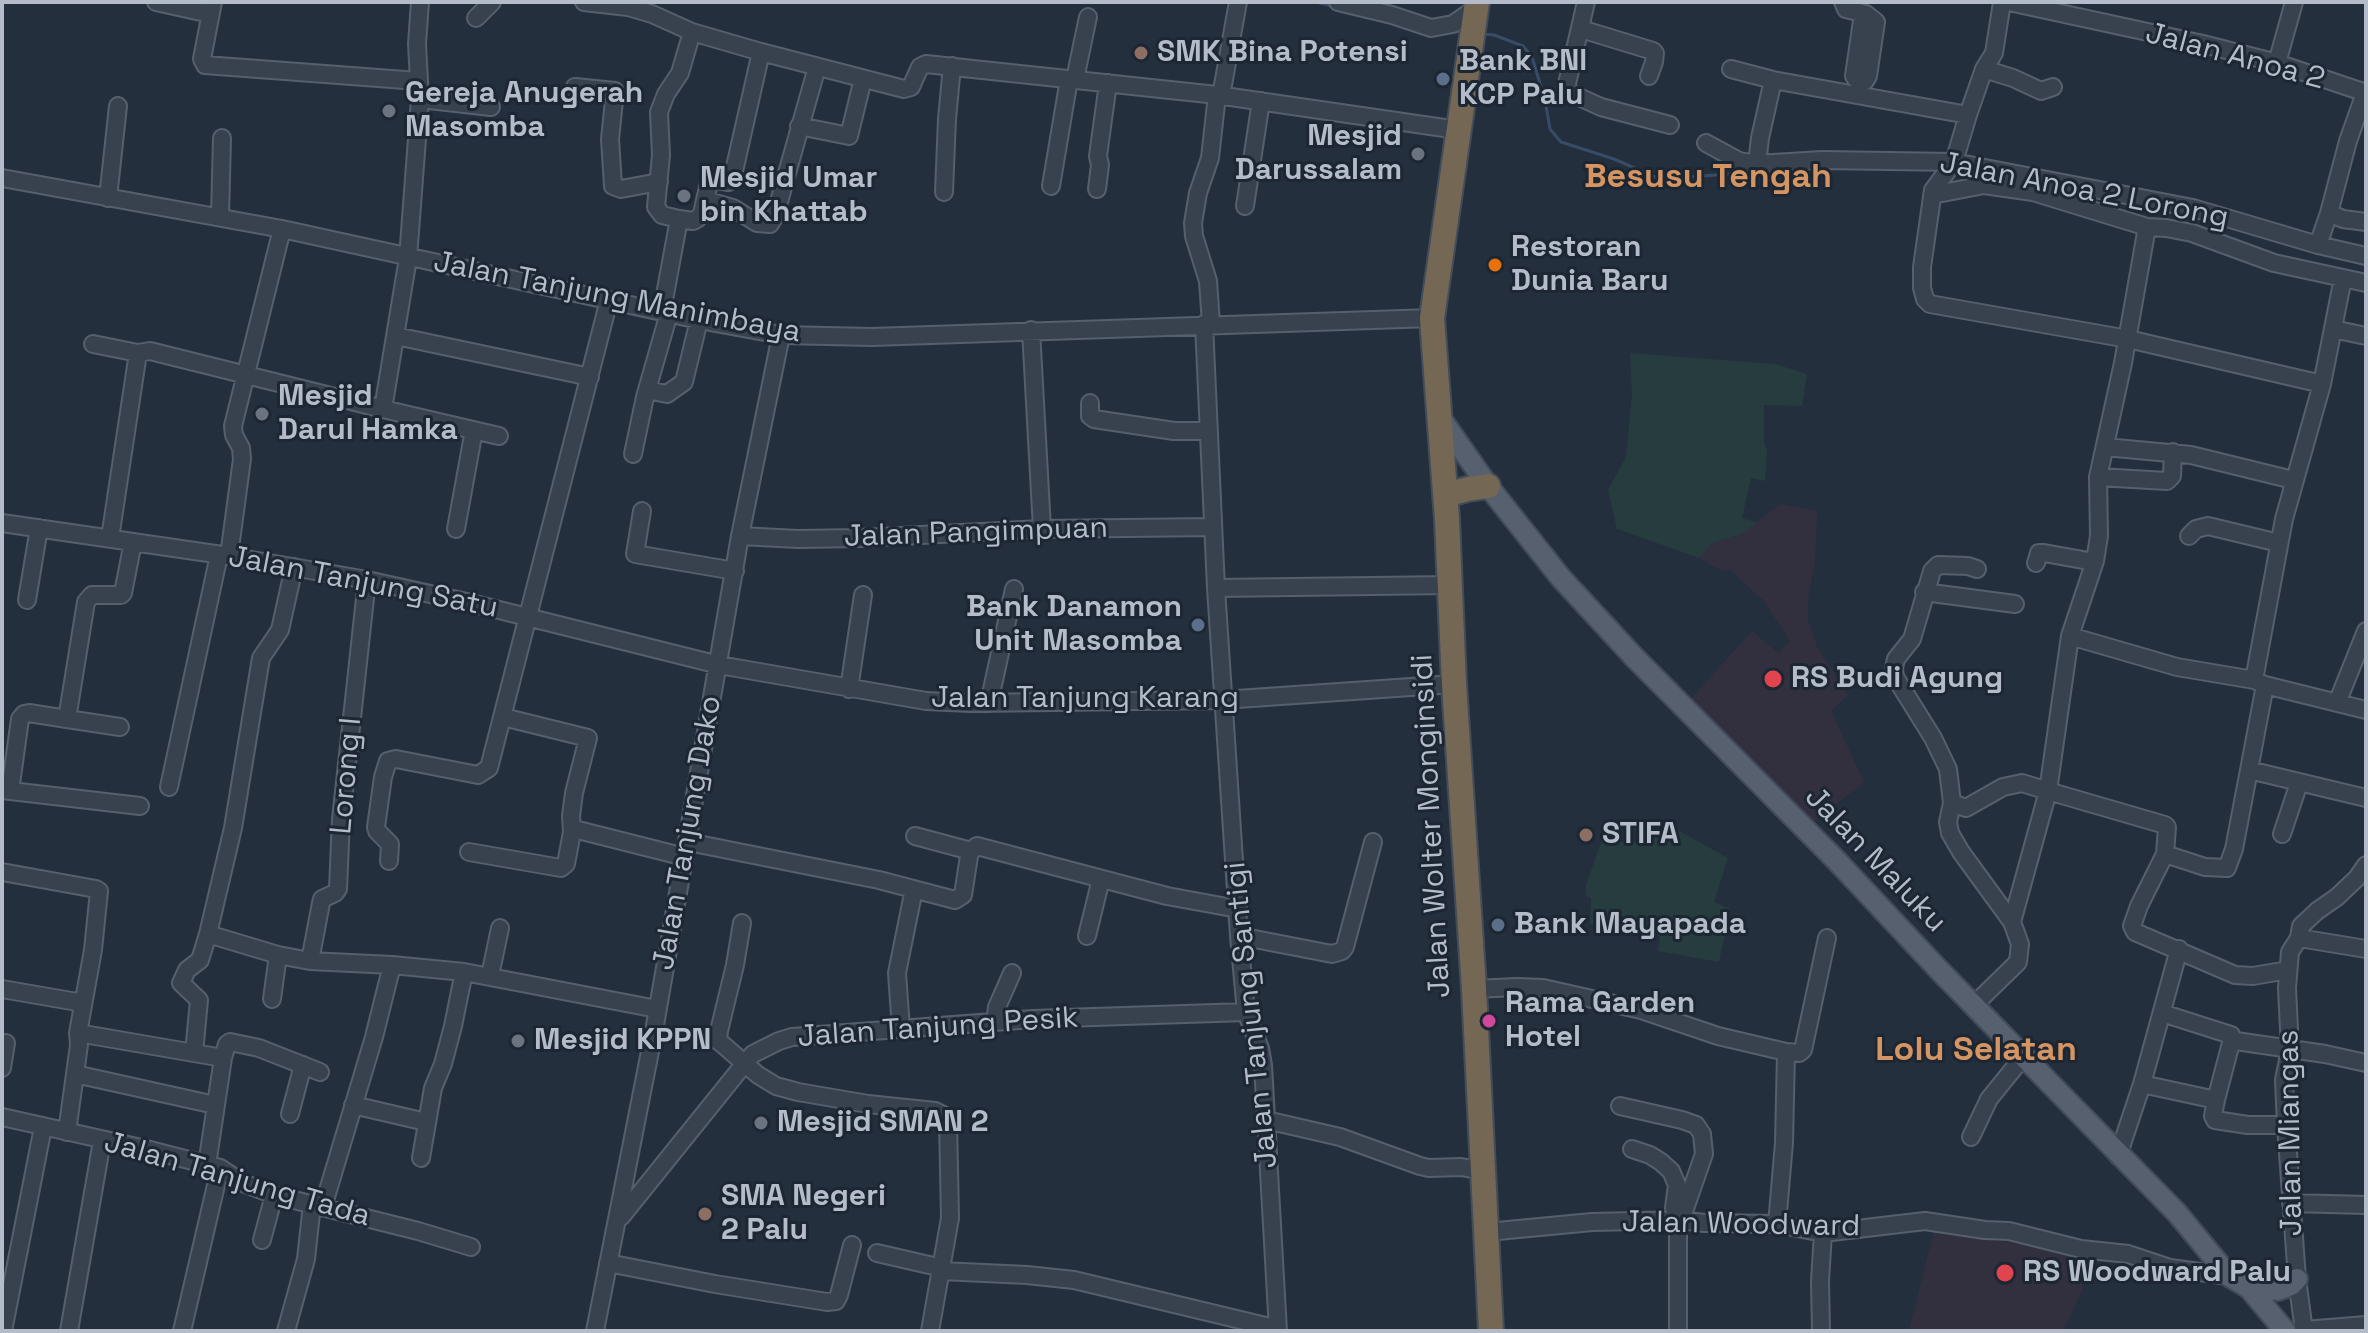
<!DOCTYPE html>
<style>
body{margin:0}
#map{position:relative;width:2368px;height:1333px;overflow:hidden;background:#242f3e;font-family:"Space Grotesk",sans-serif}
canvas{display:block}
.frame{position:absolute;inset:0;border:4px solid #b4bcc9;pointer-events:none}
</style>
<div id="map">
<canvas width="2368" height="1333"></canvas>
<div class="frame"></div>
</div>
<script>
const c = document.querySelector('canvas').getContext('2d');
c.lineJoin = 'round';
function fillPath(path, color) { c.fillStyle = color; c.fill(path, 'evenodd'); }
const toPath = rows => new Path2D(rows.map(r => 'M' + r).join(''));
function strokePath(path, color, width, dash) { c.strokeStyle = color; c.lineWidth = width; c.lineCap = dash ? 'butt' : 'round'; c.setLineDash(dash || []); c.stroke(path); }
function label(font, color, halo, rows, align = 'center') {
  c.font = font + ' "Space Grotesk",sans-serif'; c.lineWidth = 6; c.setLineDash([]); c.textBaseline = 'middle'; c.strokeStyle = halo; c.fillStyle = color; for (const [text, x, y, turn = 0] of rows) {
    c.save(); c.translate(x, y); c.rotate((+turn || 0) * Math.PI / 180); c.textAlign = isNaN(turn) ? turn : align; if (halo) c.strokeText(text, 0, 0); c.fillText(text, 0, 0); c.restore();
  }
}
const medical = toPath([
 [1781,504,1817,511,1815,564,1808,598,1808,620,1817,647,1848,695,1831,711,1864,782,1813,822,1690,700,1752,631,1778,653,1790,641,1764,601,1730,570,1722,571,1699,558,1712,543,1739,535],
 [1934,1231,2090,1255,2082,1290,2063,1331,1909,1331]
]);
const green = toPath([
 [1630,353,1775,364,1807,374,1802,406,1764,405,1764,441,1767,451,1765,481,1751,478,1742,518,1757,523,1739,535,1712,543,1699,558,1617,529,1608,490,1626,457,1632,395],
 [1659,820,1728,858,1714,902,1730,909,1719,962,1658,951,1660,937,1590,924,1591,898,1585,895,1586,885,1602,840,1650,844]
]);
const stream = toPath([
 [1316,2,1332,6],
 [1481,34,1494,35,1523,46,1532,57,1545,100,1550,129,1561,142,1614,159,1660,179,1800,169],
 [2348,260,2366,265]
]);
const minor = toPath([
 [156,2,210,14],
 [213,2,202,59,205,65,418,81],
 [584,2,628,7,652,14,692,32,761,52,904,89,911,87,920,67,926,64,1217,95,1458,130],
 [1338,2,1392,15,1431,28,1453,24,1476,8],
 [1586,2,1566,88,1568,92,1601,107,1670,125],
 [1843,2,1846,9,1866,14,1876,22,1868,76,1865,81,1856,79,1854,76,1863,14],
 [2009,2,2203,44,2277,63,2366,93],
 [476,18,492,2],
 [1581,29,1653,51,1655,53,1654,62,1649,76],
 [761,52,732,180,729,182,710,179,705,200,733,208,757,223,770,224,775,216,817,67],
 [2277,63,2294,2],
 [1731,69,1773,80,1968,115,1984,69,1994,53,2002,2],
 [1984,69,2013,78,2041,91,2053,87],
 [1075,79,1088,17],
 [572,96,575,87,615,91,610,139,613,186,621,189,659,182],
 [1221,96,1238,2],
 [420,99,491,107],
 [1968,115,1954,162,1933,190,1922,267,1922,288,1925,299,1930,304,2128,339,2322,384],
 [799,126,849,136,863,79],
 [1706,143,1739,161,1757,164,1822,160,1954,162,2193,208,2318,245,2366,256],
 [1757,164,1760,138,1773,80],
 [2,178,282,229,699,320,781,335,872,337,1432,318],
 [1051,186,1069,79],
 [1097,189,1100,165,1098,156,1108,83],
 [944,192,947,119,952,66],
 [1932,195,1984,185,2033,192,2147,227,2123,363,2098,477,2099,536,2095,561,2070,636,2048,791,2022,783,2003,787,1966,808,1952,803,1948,822,1950,833,1961,852,2012,922,2020,944,2018,962,1974,1005],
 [108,198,118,106],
 [1245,206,1261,101],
 [2329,213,2343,219,2366,222],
 [220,217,222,138],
 [679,219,693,221,697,219,702,214,705,200],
 [2147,227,2166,228,2192,233,2274,263,2343,278,2322,384,2284,519,2254,680],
 [2318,245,2329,213,2348,141,2365,93],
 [2343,278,2366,283],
 [662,311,679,219,662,215,656,207,661,155,659,112,666,94,680,73,692,32],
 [1204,324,1216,588,1239,936,1246,1012,1260,1048,1263,1065,1278,1331],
 [1211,324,1208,281,1194,236,1193,223,1198,193,1210,158,1217,95],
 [2333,329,2366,336],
 [1031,330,1042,529],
 [396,336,590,377],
 [93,344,138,353],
 [647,390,667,394,684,382,699,320],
 [1090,403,1090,416,1094,419,1174,431,1209,431],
 [383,409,499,436],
 [2105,447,2191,455,2293,480],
 [633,454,645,397,669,313],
 [2098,477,2167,481,2172,476,2173,452],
 [642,511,635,554,735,571],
 [2,523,229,556,367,580,471,603,719,665,926,701,970,703,1223,700,1454,684],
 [456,529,474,430],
 [740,536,798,539,860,538,1042,529,1212,527],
 [2189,536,2196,529,2208,526,2279,543],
 [110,538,138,353,150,351,383,409,408,258,420,99,417,44,420,2],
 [229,556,242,459,241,448,234,435,233,426,282,229],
 [2036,563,2039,553,2044,553,2094,562],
 [294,567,280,630,261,658,233,828,208,934,278,955,310,961,392,965,464,972,657,1009],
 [1216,588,1450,585],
 [1924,592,2015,604],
 [27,600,39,528],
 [2070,636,2177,667,2254,680,2265,685,2366,710],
 [849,689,863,595],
 [989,703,1014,589],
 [2337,703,2366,631],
 [503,717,588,738,574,793,571,816,572,832],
 [67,719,120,727],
 [2249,770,2265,685],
 [169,787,219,555],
 [2,790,140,806],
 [10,791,20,719,24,714,29,713,67,719,86,602,92,595,121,595,123,593,133,542],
 [1952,803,1948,769,1933,738,1895,677,1894,668,1896,659,1912,639,1932,571,1938,565,1968,566,1977,569],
 [2282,834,2299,783],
 [915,836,971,851],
 [688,842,879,880,955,900,963,895,969,856,971,851,977,846,1167,896,1238,909],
 [469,852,561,868,566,864,572,832,578,830,685,857],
 [389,861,390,844,377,831,376,827,383,777,388,761,396,759,478,775,489,768,609,300],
 [2,872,96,889,99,891,93,950,78,1033,79,1045,67,1132],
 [2012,922,2048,791,2165,825,2167,827,2165,854],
 [742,923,735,965,719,1031,718,1041,721,1043,758,1075,776,1086,798,1092,868,1104,935,1111,943,1115,948,1121,950,1218,930,1331],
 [1087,936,1101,879],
 [1239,936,1332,954,1342,951,1345,947,1373,842],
 [2299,938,2366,949],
 [310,961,321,903,322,899,335,893,338,889,341,819,367,580],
 [2288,970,2253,976,2235,975,2135,932,2132,926,2139,906,2165,854,2205,867,2227,868,2234,849,2249,770,2366,798],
 [490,976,500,928],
 [2,989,83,1003],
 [1474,989,1517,987,1543,988,1641,1010,1718,1036,1786,1052,1784,1143,1777,1224],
 [272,999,278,955],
 [2162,1013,2231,1035,2232,1039,2236,1041,2325,1054,2366,1063],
 [995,1022,997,1007,1012,973],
 [901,1029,897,973,914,889],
 [78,1033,223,1058,227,1044,230,1042,259,1048,320,1072],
 [1786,1052,1799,1053,1803,1050,1827,938],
 [194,1053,199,1000,181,983,187,970,200,960,208,934],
 [2,1068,6,1043],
 [75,1074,215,1105],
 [2142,1084,2216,1100,2213,1116,2215,1120,2248,1125,2286,1125],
 [2216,1100,2232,1039],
 [353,1105,426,1122],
 [1620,1106,1682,1120,1696,1125,1702,1134,1704,1154,1681,1220],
 [290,1114,303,1065],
 [2,1117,146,1149,220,1168,243,1183,274,1195,418,1231,471,1247],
 [1266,1120,1340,1137,1420,1166,1429,1168,1461,1167,1483,1171],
 [1971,1137,1989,1099,2023,1057],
 [1632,1149,1650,1155,1661,1162,1671,1171,1677,1185,1674,1208,1678,1220,1678,1331],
 [2118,1156,2142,1084,2179,949],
 [421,1158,433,1088,443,1064,453,1026,464,972],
 [207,1165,223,1058],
 [2291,1203,2366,1205],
 [323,1207,374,1037,392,965],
 [621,1217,745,1063,753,1054,779,1041,792,1037,1033,1019,1246,1012],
 [1487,1232,1592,1222,1681,1220,1704,1223,1777,1224,1823,1233,1925,1221,1985,1230,2009,1231,2081,1249,2128,1254,2170,1268,2229,1276],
 [262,1240,274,1195],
 [877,1253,942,1268],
 [608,1263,715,1284,827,1302,836,1301,839,1295,852,1245],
 [941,1271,1027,1275,1074,1280,1278,1329],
 [2304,1330,2366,1325],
 [3,1331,43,1127],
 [69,1331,102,1141],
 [182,1331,220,1168],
 [286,1331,306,1259,312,1204],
 [595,1331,654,1031,740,536,781,335],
 [1821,1331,1820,1281,1823,1233],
 [2304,1331,2297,1279,2286,1125,2284,1080,2290,1050,2287,988,2290,952,2299,938,2301,926,2317,911,2337,897,2357,878,2366,865]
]);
const major = toPath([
 [1439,416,1488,486,1561,578,1634,657,1837,861,1939,970,2177,1213,2229,1276,2249,1288,2285,1331],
 [2249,1288,2278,1290,2291,1285,2297,1279]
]);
const highway = toPath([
 [1477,2,1432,318,1447,519,1454,684,1474,989,1491,1331],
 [1445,495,1468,489,1488,486]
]);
const markers = [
 [1141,53,8,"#8d6e63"],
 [1443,79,8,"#5c6f8a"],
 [389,111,8,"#6b7280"],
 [1418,154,8,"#6b7280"],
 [684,196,8,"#6b7280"],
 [1495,265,8,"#e8710a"],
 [262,414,8,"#6b7280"],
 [1198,625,8,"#5c6f8a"],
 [1773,679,10,"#e0444e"],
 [1586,835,8,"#8d6e63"],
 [1498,925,8,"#5c6f8a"],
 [1489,1021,8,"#d1479c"],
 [518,1041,8,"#6b7280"],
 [761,1123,8,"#6b7280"],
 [705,1214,8,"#8d6e63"],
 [2005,1273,10,"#e0444e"]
];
const poiNames = [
 ["SMK Bina Potensi",1157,53],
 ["Bank BNI",1459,62],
 ["KCP Palu",1459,96],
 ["Gereja Anugerah",405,94],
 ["Masomba",405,128],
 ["Mesjid",1402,137,"right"],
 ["Darussalam",1402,171,"right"],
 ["Mesjid Umar",700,179],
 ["bin Khattab",700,213],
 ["Restoran",1511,248],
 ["Dunia Baru",1511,282],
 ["Mesjid",278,397],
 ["Darul Hamka",278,431],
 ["Bank Danamon",1182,608,"right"],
 ["Unit Masomba",1182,642,"right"],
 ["RS Budi Agung",1791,679],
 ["STIFA",1602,835],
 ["Bank Mayapada",1514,925],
 ["Rama Garden",1505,1004],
 ["Hotel",1505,1038],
 ["Mesjid KPPN",534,1041],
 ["Mesjid SMAN 2",777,1123],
 ["SMA Negeri",721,1197],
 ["2 Palu",721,1231],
 ["RS Woodward Palu",2023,1273]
];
const streetNames = [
 ["Jalan Anoa 2",2235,57,15],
 ["Jalan Anoa 2 Lorong",2084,191,11],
 ["Jalan Tanjung Manimbaya",617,298,11],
 ["Jalan Pangimpuan",976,533,-2],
 ["Jalan Tanjung Satu",363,583,11],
 ["Jalan Tanjung Karang",1085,699],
 ["Lorong I",347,776,-85],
 ["Jalan Wolter Monginsidi",1432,826,-93],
 ["Jalan Tanjung Dako",688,833,-80],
 ["Jalan Maluku",1875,860,46],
 ["Jalan Tanjung Santigi",1252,1015,-96],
 ["Jalan Tanjung Pesik",938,1028,-4],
 ["Jalan Miangas",2291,1133,-91],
 ["Jalan Tanjung Tada",237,1180,16],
 ["Jalan Woodward",1741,1225,1]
];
const quarterNames = [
 ["Besusu Tengah",1708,178],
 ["Lolu Selatan",1976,1051]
];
fillPath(medical, '#32303f');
fillPath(green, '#263c3f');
strokePath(stream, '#394c67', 3);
strokePath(minor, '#565f6c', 20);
strokePath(major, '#414a57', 24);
strokePath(highway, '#434c59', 28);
strokePath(minor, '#38414e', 16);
strokePath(major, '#56606e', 20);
strokePath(highway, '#746855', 24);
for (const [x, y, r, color] of markers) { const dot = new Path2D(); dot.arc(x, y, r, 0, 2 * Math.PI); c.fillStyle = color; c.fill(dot); strokePath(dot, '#1d2633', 3); }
label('bold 30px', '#b4bcc9', '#1d2633', poiNames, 'left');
label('30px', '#b4bcc9', '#1d2633', streetNames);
label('bold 34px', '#d59563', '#1d2633', quarterNames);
</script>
